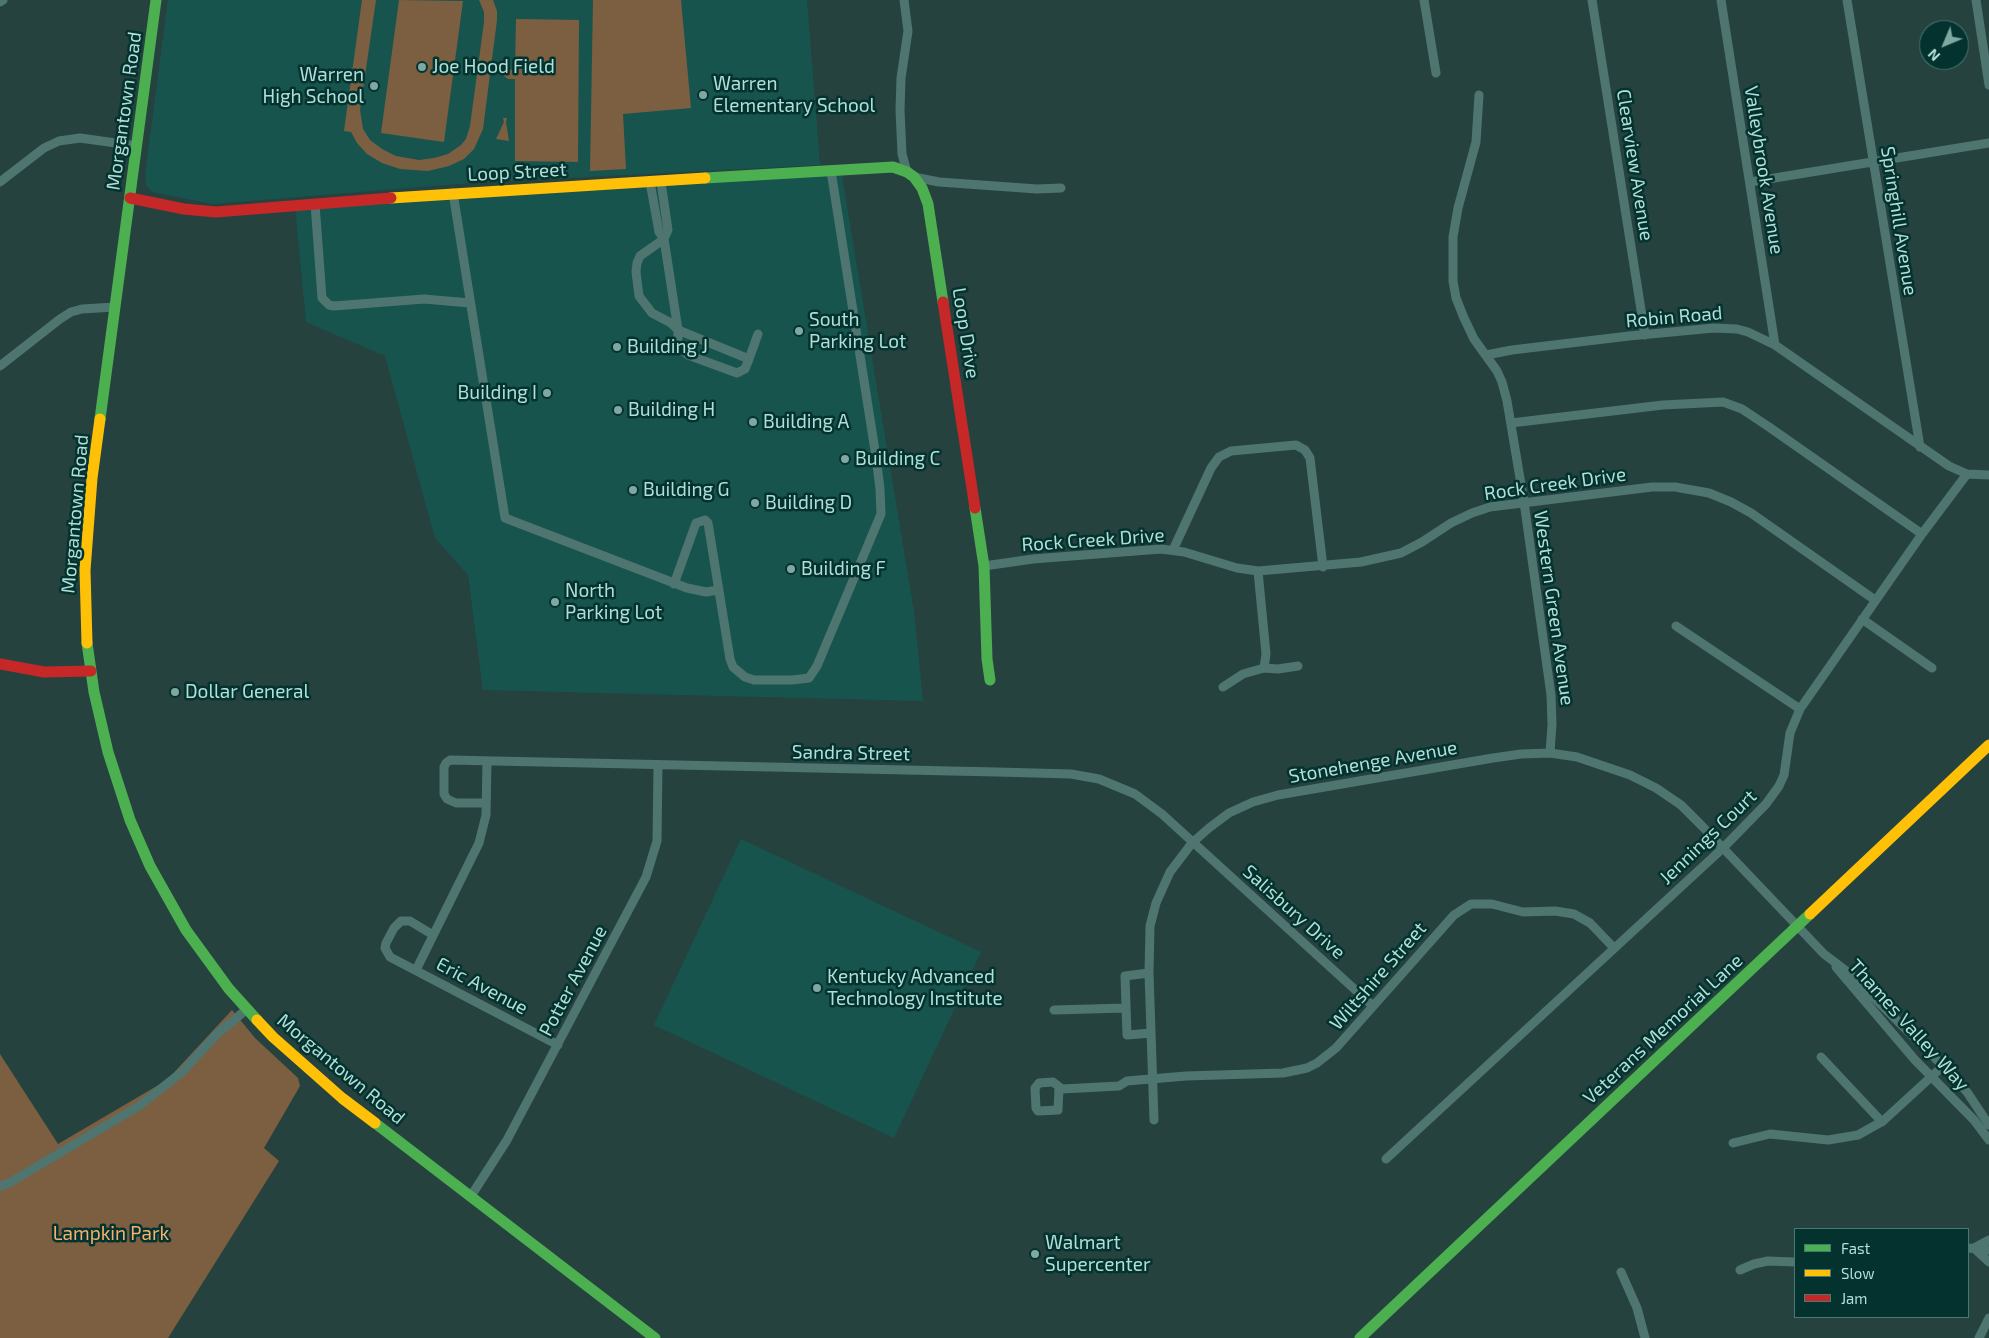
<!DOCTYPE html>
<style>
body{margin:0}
#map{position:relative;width:1989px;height:1338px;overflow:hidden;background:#25423f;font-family:"Exo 2",sans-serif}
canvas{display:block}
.legend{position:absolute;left:1794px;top:1228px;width:175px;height:90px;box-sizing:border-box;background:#04332f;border:1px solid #497873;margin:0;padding:6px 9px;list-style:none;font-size:15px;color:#b1dfd8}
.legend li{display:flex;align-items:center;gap:10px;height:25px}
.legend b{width:25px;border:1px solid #497873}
.north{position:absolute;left:1919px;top:20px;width:50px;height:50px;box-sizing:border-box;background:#04332f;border:1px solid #497873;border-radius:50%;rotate:225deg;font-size:14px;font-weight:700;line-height:20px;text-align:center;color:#b1dfd8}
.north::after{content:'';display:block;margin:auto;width:18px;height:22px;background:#80a8a2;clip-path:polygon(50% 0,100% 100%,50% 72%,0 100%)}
</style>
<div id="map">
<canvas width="1989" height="1338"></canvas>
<ul class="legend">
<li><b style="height:6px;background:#4caf50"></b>Fast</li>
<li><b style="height:6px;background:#ffc107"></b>Slow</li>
<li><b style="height:6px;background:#c62828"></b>Jam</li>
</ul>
<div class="north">N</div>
</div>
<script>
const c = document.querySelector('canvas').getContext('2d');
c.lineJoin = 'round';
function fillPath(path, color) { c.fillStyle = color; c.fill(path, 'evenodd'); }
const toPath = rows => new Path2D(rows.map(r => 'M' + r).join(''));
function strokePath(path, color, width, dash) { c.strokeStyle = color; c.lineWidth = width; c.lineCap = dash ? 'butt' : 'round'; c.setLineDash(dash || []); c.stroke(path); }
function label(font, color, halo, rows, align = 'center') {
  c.font = font + ' "Exo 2",sans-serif'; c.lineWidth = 5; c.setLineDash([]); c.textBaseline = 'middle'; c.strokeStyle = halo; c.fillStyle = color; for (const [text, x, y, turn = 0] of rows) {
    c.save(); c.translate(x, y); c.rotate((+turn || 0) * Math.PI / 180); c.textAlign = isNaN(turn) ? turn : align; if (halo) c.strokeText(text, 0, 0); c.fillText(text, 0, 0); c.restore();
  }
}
const built = toPath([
 [168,0,807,0,820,165,470,183,212,204,152,192,146,185,145,175],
 [841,170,914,612,923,701,483,690,468,575,435,538,385,356,306,322,295,206],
 [741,839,981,952,894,1138,654,1025]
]);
const green = toPath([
 [362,0,376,0,360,110,363,129,370,140,382,149,396,156,419,160,434,158,448,154,461,145,466,139,470,126,484,22,484,12,479,0,493,0,497,11,497,20,483,129,474,149,464,159,449,166,428,171,400,169,382,163,367,154,357,143,351,132,344,131],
 [399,0,463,1,444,142,381,133],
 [593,0,681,0,691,108,623,114,626,169,590,171],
 [516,19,579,20,578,162,515,161,515,79,508,79,504,76,504,71,515,69],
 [503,118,507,118,506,122,509,141,496,139,504,122],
 [232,1010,255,1038,298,1078,300,1086,264,1148,279,1161,168,1338,0,1338,0,1054,58,1144,167,1080]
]);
const street = toPath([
 [904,0,908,31,901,78,900,110,902,154,907,172],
 [1424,0,1436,73],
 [1592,0,1645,335],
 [1721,0,1775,345],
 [1847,0,1920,447],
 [1976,0,1989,85],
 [0,2,3,0],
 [1479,95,1476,142,1458,208,1453,237,1453,281,1456,298,1464,318,1474,339,1497,371,1502,382,1507,401,1524,502,1551,695,1552,724,1550,753],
 [914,177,939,182,1037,189,1061,188],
 [0,182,44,148,59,141,80,138,137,146],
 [650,182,659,232,664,239,668,230,661,182],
 [1750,182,1989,143],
 [453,193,505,518,687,588,706,592,718,590],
 [315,204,322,298,329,305,334,306,424,299,470,303],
 [1486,355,1512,350,1629,336,1714,328,1737,329,1748,332,1775,345,1949,466,1967,474,1989,475],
 [749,359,745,369,737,373,688,355,683,351,678,345,678,330,671,323,652,313,639,296,636,272,637,263,640,256,664,239,678,330,749,359,758,334],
 [0,366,60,319,71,312,82,309,115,307],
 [1511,423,1663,405,1723,402,1742,409,1769,427,1922,534],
 [1173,550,1211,468,1219,457,1231,451,1296,445,1305,450,1310,458,1323,567],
 [984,566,1033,559,1161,549,1184,552,1237,568,1258,571,1361,562,1401,553,1422,542,1451,523,1472,513,1490,507,1652,487,1675,487,1709,493,1731,502,1751,513,1875,600],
 [674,584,696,523,705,520,708,523,730,659,733,667,745,677,754,680,792,680,809,678,817,666,881,514,880,489,876,457,831,171],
 [1862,619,1932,668],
 [1676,626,1800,709],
 [1264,668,1278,669,1298,666],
 [1223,687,1243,674,1264,668,1266,654,1258,571],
 [486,803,456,803,447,799,444,794,444,767,446,763,450,760,997,772,1071,774,1099,779,1135,794,1162,814,1373,1006],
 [433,935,410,921,401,921,394,928,386,943,385,948,390,957,558,1045],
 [1836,967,1915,1060,1974,1120,1989,1140],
 [416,970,479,843,486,815,487,761],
 [1149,973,1125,976,1127,1035,1151,1033],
 [1054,1010,1126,1008],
 [1821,1057,1882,1122],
 [1059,1088,1058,1110,1038,1111,1036,1108,1035,1088,1039,1083,1053,1082,1062,1089,1119,1086,1127,1081,1186,1076,1283,1073,1307,1068,1317,1063,1336,1048,1454,915,1471,904,1492,904,1523,912,1555,911,1574,914,1590,923,1614,948],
 [1154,1120,1149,973,1150,926,1156,903,1170,872,1192,843,1209,828,1229,813,1253,802,1278,795,1493,758,1521,754,1550,753,1577,757,1630,775,1656,788,1681,805,1702,826,1824,954,1849,973,1934,1057,1967,1092,1989,1125],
 [1733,1143,1770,1134,1828,1140,1858,1135,1883,1121,1943,1066],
 [1386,1159,1723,848,1766,804,1779,786,1784,775,1790,733,1800,709,1922,534,1967,474],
 [0,1186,9,1183,139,1106,182,1072,217,1034,247,1009],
 [471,1196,507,1140,646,877,657,841,658,765],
 [1968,1248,1989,1250],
 [1974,1248,1989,1240],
 [1976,1250,1989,1262],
 [1740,1270,1754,1264,1768,1261,1795,1262],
 [1621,1272,1637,1308,1645,1338],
 [1979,1338,1989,1318]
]);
const fast = toPath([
 [705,178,893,167,907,172,914,177,922,188,928,204,943,302],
 [100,419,156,0],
 [975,508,984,566,987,659,990,680],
 [87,643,94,692,108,752,130,820,150,866,186,930,229,989,257,1020],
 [375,1123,655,1338],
 [1360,1338,1810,914]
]);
const slow = toPath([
 [391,198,705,178],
 [87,643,85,570,92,478,100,419],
 [1810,914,1989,745],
 [257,1020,273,1037,342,1098,375,1123]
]);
const jam = toPath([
 [130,198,184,209,216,212,391,198],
 [943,302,975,508],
 [0,664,44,672,91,671]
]);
const markers = [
 [422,67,5,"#80a8a2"],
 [374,86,5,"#80a8a2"],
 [703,95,5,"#80a8a2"],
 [799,331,5,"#80a8a2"],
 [617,347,5,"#80a8a2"],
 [547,393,5,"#80a8a2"],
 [618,410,5,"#80a8a2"],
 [753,422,5,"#80a8a2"],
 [845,459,5,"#80a8a2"],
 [633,490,5,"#80a8a2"],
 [755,503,5,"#80a8a2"],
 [791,569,5,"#80a8a2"],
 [555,602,5,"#80a8a2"],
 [175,692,5,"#80a8a2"],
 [817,988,5,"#80a8a2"],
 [1035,1254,5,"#80a8a2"]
];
const poiNames = [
 ["Joe Hood Field",432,67],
 ["Warren",364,75,"right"],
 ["High School",364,97,"right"],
 ["Warren",713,84],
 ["Elementary School",713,106],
 ["South",809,320],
 ["Parking Lot",809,342],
 ["Building J",627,347],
 ["Building I",537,393,"right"],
 ["Building H",628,410],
 ["Building A",763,422],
 ["Building C",855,459],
 ["Building G",643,490],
 ["Building D",765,503],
 ["Building F",801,569],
 ["North",565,591],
 ["Parking Lot",565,613],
 ["Dollar General",185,692],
 ["Kentucky Advanced",827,977],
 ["Technology Institute",827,999],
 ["Walmart",1045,1243],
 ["Supercenter",1045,1265]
];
const streetNames = [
 ["Morgantown Road",124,111,-82],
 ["Clearview Avenue",1635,165,81],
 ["Valleybrook Avenue",1764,170,81],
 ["Loop Street",517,172,-3],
 ["Springhill Avenue",1899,221,81],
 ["Robin Road",1674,317,-5],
 ["Loop Drive",966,333,81],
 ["Rock Creek Drive",1555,484,-8],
 ["Morgantown Road",75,514,-85],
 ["Rock Creek Drive",1093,540,-4],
 ["Western Green Avenue",1554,608,82],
 ["Sandra Street",851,753,1],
 ["Stonehenge Avenue",1373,762,-10],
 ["Jennings Court",1708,837,-44],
 ["Salisbury Drive",1294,912,42],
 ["Wiltshire Street",1378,976,-49],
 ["Potter Avenue",573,981,-62],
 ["Eric Avenue",482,986,28],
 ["Thames Valley Way",1909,1025,48],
 ["Veterans Memorial Lane",1663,1029,-43],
 ["Morgantown Road",341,1069,40]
];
const parkNames = [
 ["Lampkin Park",111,1234]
];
fillPath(built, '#18544e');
fillPath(green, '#7c5f41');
strokePath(street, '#4f7570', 9);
strokePath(fast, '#4caf50', 11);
strokePath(slow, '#ffc107', 11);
strokePath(jam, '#c62828', 11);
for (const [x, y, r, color] of markers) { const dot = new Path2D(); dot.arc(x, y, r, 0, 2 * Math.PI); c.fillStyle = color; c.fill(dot); strokePath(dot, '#04332f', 2); }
label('19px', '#b1dfd8', '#04332f', poiNames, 'left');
label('19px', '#b1dfd8', '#04332f', streetNames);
label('19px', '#f5b16d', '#04332f', parkNames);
</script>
